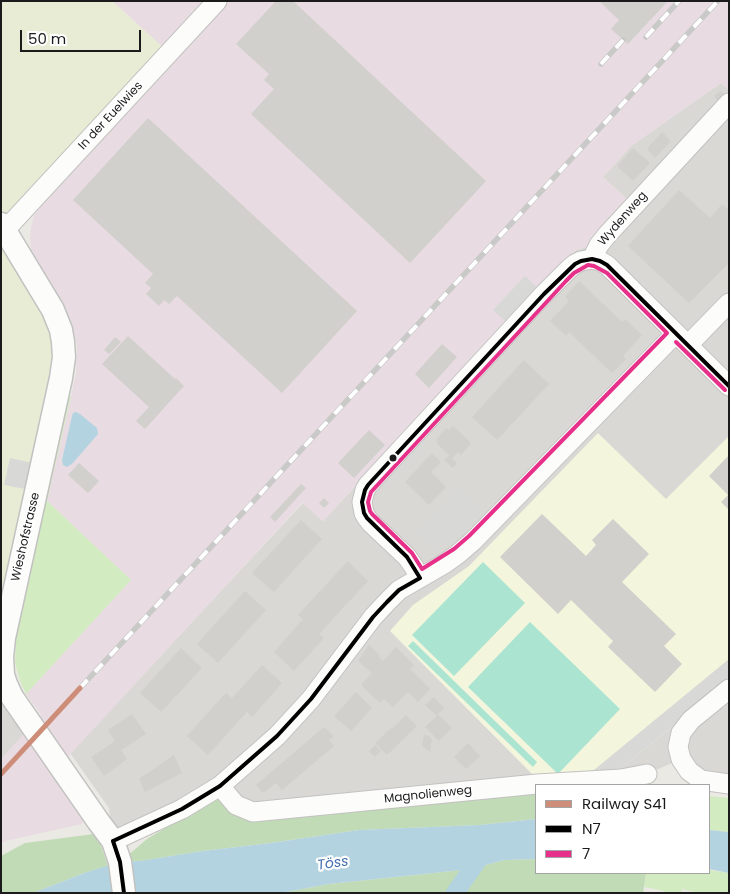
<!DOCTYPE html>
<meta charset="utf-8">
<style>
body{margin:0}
#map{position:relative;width:730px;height:894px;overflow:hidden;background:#eae9e4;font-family:Poppins,sans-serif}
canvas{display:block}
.frame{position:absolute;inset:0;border:2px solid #1b1b1b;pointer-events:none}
.legend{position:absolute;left:535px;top:784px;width:175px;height:90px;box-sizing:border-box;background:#fff;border:1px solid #a4a4a4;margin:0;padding:6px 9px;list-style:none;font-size:15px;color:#1b1b1b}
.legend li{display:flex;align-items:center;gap:10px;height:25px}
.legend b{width:25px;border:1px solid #a4a4a4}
.scale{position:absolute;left:20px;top:30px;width:121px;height:22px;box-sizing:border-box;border:2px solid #1b1b1b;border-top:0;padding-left:6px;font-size:15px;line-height:18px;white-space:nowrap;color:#1b1b1b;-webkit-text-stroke:4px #fff;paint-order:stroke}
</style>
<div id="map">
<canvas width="730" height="894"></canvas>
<div class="frame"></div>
<ul class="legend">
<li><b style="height:6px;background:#cd8d78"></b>Railway S41</li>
<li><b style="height:6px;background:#000"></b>N7</li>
<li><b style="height:6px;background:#e73089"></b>7</li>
</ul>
<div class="scale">50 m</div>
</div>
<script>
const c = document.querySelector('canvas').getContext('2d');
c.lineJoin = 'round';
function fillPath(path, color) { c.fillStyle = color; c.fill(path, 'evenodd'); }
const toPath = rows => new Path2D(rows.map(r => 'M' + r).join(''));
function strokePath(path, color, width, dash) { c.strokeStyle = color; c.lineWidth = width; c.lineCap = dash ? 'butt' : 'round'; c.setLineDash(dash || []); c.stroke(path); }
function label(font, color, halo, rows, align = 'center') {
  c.font = font + ' Poppins,sans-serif'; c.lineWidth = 4.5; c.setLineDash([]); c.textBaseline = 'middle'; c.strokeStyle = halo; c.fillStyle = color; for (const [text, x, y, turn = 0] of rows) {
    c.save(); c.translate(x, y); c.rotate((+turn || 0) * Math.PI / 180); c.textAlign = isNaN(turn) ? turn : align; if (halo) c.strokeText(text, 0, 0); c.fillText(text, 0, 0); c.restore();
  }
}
const residential = toPath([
 [721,83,729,90,729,784,681,759,647,774,236,805,113,841,109,808,70,753,303,503,323,521,570,256,576,250,590,246,630,202,603,177,631,146],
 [1,693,26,732,1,759]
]);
const industrial = toPath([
 [112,1,729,1,729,90,721,83,631,146,603,177,631,203,590,246,576,250,570,256,323,521,302,503,54,772,85,817,82,824,5,841,1,843,1,759,41,715,26,694,131,580,47,501,76,374,77,346,72,323,65,307,35,259,31,249,30,238,31,227,34,216,38,210,50,195,44,188,169,53]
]);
const education = toPath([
 [598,433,666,499,729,436,729,681,616,772,534,776,390,631,413,605,469,566]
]);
const farmland = toPath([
 [1,1,112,1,169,53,1,233],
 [1,237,51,322,57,360,1,621]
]);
const grass = toPath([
 [58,393,71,396,47,501,131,580,26,694,20,681,15,663,16,641,4,638],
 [709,796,729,798,729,832,709,830],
 [709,870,729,873,729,893,699,893,682,889,681,893,664,893,664,891,644,887,646,873,709,873]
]);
const forest = toPath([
 [536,785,536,819,480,825,359,830,271,843,203,851,140,861,120,862,147,839,225,792,236,805],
 [94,834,101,846,108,866,87,872,33,893,1,893,1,856,25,843],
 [536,859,536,873,646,873,643,893,280,893,329,884,471,869,504,860]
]);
const pitch = toPath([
 [483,562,525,603,454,676,412,635],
 [530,622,620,709,558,774,468,687],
 [413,641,537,762,533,767,408,646]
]);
const parking = toPath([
 [525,276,544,294,513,328,493,310],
 [419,439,425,444,389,482,384,478],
 [10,458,42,465,36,491,4,485],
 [458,488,483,512,451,546,445,541,436,550,417,533],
 [729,659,729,681,663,734,616,772,602,775,594,770]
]);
const water = toPath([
 [73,413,76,412,80,414,97,428,98,434,72,464,67,467,63,465,62,460,72,416],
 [536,819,536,859,504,860,471,869,329,884,280,893,33,893,87,872,120,862,140,861,203,851,271,843,359,830,480,825],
 [709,830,729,832,729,873,709,869]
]);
const canal = toPath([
 [455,893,485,850]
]);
const building = toPath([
 [276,1,293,1,486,181,410,263,251,114,274,89,264,80,269,74,236,44],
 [599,1,668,1,628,44,611,29,619,20],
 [721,91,725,95,718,101,714,96],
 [148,118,357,311,282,393,177,296,169,304,164,300,159,306,146,294,151,288,145,283,153,274,73,200],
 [662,132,671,141,655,158,647,149],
 [633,148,650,163,633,181,617,166],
 [679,190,710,218,722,204,729,210,729,263,689,303,628,246],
 [579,281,622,322,625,319,642,335,623,356,626,359,612,373,569,332,566,336,550,321,569,301,565,297],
 [128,336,175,379,176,378,184,386,145,429,136,421,149,407,102,364],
 [115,337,121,342,109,354,104,350],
 [442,344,457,357,429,388,415,374],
 [524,360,549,384,497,440,472,417],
 [453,426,471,443,461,455,458,452,452,458,457,463,453,468,444,460,449,455,437,444,438,442,436,440,446,428,449,430],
 [369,430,385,445,354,478,338,463],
 [432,453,441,462,431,472,446,487,429,505,405,482],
 [729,455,729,510,721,502,728,495,709,476],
 [79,463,99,481,88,493,68,475],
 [301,484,306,488,275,522,270,517],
 [324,498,329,503,324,508,319,503],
 [542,514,586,556,596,545,592,540,613,519,649,554,622,582,676,634,664,646,682,664,655,692,608,647,613,641,571,600,558,614,500,557],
 [301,520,322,539,274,592,252,573],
 [348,561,368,581,319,634,324,638,294,671,274,652,303,619,298,615],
 [245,591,266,610,218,663,197,644],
 [369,645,380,655,379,657,383,661,396,647,414,665,410,669,430,689,418,702,408,692,393,707,384,699,380,703,361,685,372,673,358,661],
 [181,648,202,668,161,712,140,693],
 [262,665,282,683,252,717,247,712,208,755,187,736,226,693,232,698],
 [356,692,372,708,351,731,334,716],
 [434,697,444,708,438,714,452,728,439,741,425,727,437,716,425,705],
 [132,714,146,734,121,750,127,759,104,776,91,757,115,741,108,730],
 [406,715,417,726,387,755,375,743,391,728,392,729],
 [324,727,334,736,329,740,334,746,282,790,276,783,263,793,256,785],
 [424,735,429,736,432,739,430,752,422,746],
 [468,743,480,756,466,769,454,757],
 [375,745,381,751,375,757,369,751],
 [174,755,182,773,145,792,139,779]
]);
const minor = toPath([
 [5,230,217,1],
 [592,259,599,245,607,235,729,103],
 [688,345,729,303],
 [420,578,414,567,407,557,371,523,367,518,364,513,362,502,365,490,368,485,544,294,570,268,575,264,581,261,592,259,600,261,607,265,729,386],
 [729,689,691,720,681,733,678,747,681,759,689,771,701,780,729,784],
 [220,786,236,805,253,812,537,784,621,779,647,774],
 [113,841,182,809,220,786,277,736,311,699,373,617,387,602,399,590,444,564,458,554,473,541,676,333]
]);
const tertiary = toPath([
 [1,224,53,310,61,330,63,342,64,357,61,378,4,638,2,657,3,675,6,684,12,697,98,821,113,841,120,862,124,893]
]);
const rail = toPath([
 [646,37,679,1],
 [601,64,623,40],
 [80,688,718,1]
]);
const bus1 = toPath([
 [420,578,407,557,367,518,364,513,362,502,365,490,368,485,544,294,575,264,581,261,592,259,600,261,607,265,729,386],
 [113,841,182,809,220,786,277,736,311,699,373,617,387,602,399,590,420,578],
 [113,841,120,862,124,893]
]);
const bus2 = toPath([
 [588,265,594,266,607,273,667,333,469,536,454,549,422,569,412,553,372,514,370,511,368,502,371,492,566,281,574,273,588,265],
 [676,342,725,390]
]);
const rail1 = toPath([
 [1,774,80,688]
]);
const markers = [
 [393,458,4.5,"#1b1b1b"]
];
const streetNames = [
 ["In der Euelwies",111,116,-47],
 ["Wydenweg",623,219,-49],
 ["Wieshofstrasse",26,537,-77],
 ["Magnolienweg",428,795,-6]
];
const waterNames = [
 ["Töss",333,864,-8]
];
fillPath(residential, '#d9d8d5');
fillPath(industrial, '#e8dce2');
fillPath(education, '#f4f5dd');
fillPath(farmland, '#e9ecd5');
fillPath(grass, '#d3ebc0');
fillPath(forest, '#c1dbb7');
fillPath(pitch, '#abe5d1');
fillPath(parking, '#d8d8d6');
fillPath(water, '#b4d3e0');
strokePath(canal, '#b4d3e0', 18);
fillPath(building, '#d2d0cc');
strokePath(minor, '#c2c2c0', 21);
strokePath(tertiary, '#c2c2c0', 25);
strokePath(minor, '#fcfcfb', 19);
strokePath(tertiary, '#fcfcfb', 22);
strokePath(rail, '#c9c9c8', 5.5);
strokePath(rail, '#fff', 4, [11]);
strokePath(bus1, '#000', 4);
strokePath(bus2, '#e73089', 4);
strokePath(rail1, '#cd8d78', 5);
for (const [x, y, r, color] of markers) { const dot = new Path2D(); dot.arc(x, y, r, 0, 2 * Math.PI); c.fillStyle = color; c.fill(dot); strokePath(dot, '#fff', 2); }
label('12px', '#1b1b1b', '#fff', streetNames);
label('italic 14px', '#4370af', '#fff', waterNames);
</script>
